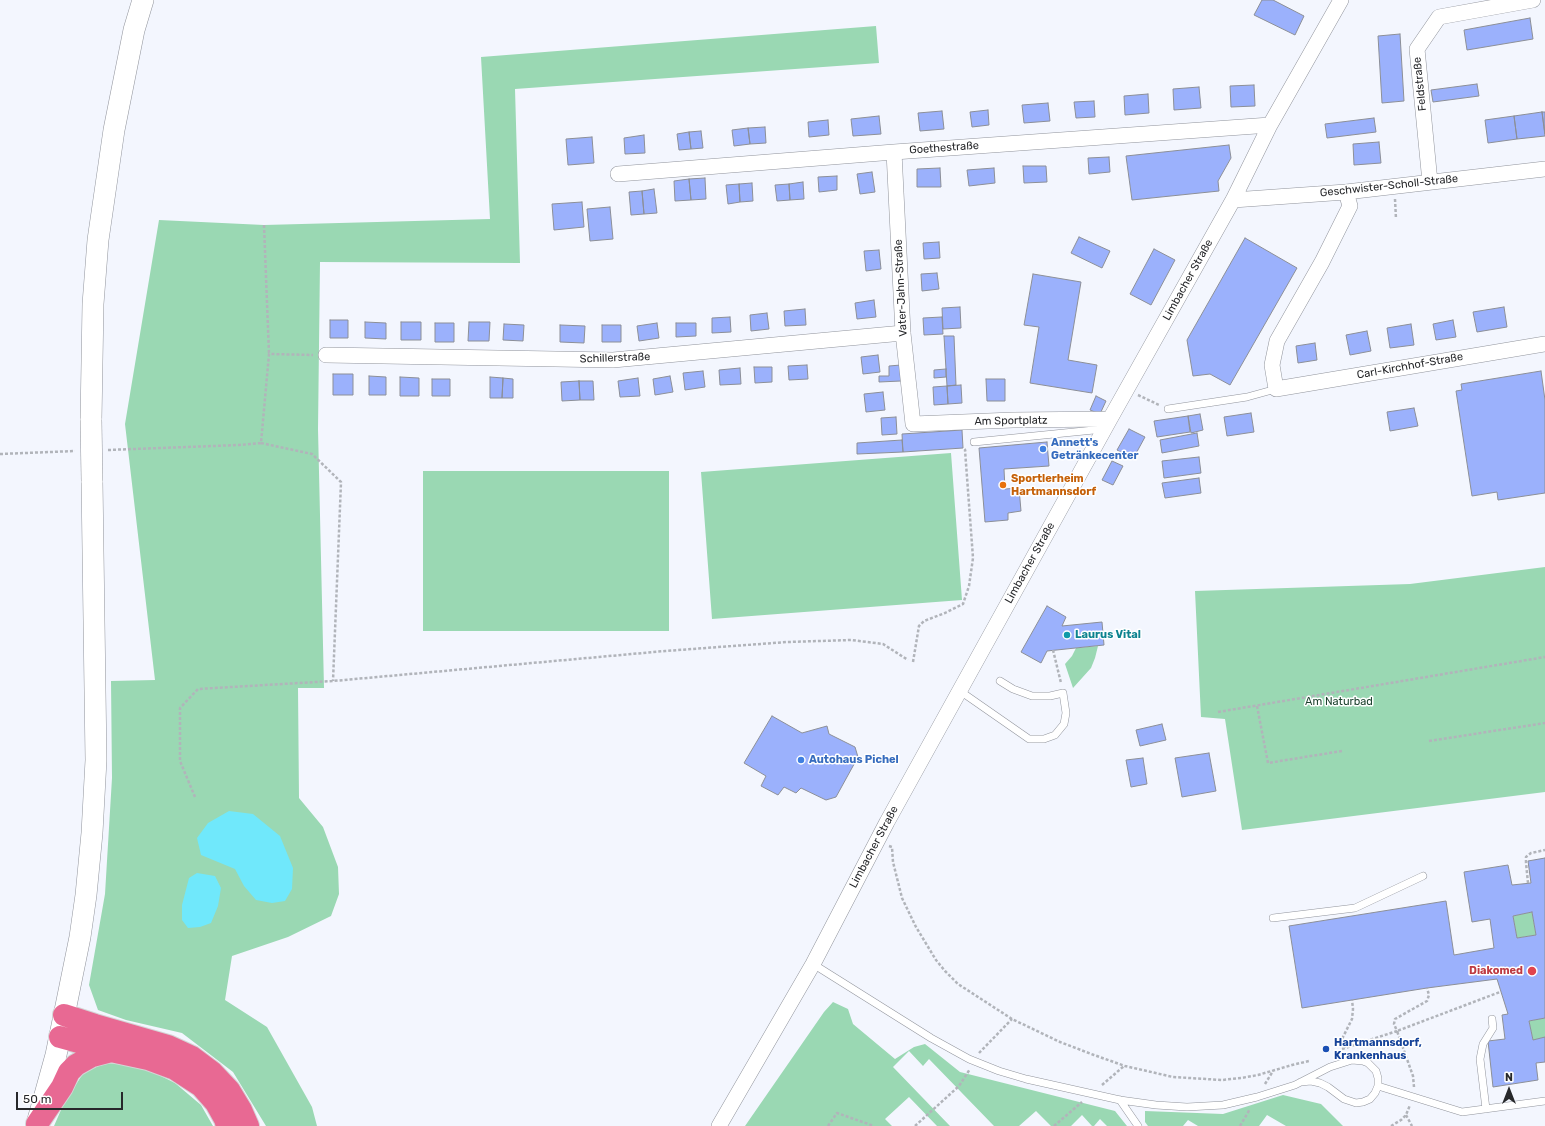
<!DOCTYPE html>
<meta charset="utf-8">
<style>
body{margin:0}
#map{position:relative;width:1545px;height:1126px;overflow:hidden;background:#f3f6fe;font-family:Rubik,sans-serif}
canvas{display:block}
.north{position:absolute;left:1489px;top:1070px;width:40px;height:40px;-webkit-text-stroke:3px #fff;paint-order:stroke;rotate:0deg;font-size:11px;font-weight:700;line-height:16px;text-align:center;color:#27282b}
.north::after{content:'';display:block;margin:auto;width:14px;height:18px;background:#27282b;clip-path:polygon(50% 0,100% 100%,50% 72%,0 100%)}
.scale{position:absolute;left:16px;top:1092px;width:107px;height:18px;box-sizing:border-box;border:2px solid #27282b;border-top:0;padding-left:5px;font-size:12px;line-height:14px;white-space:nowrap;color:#27282b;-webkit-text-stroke:3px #fff;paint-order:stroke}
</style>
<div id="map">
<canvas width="1545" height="1126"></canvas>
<div class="north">N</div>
<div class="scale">50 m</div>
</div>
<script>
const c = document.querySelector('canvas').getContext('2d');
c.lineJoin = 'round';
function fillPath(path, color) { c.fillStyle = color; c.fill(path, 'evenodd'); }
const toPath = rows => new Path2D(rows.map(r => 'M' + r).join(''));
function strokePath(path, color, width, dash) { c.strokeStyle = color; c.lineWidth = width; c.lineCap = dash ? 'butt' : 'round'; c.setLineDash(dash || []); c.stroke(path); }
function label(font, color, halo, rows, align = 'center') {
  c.font = font + ' Rubik,sans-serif'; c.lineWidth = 3; c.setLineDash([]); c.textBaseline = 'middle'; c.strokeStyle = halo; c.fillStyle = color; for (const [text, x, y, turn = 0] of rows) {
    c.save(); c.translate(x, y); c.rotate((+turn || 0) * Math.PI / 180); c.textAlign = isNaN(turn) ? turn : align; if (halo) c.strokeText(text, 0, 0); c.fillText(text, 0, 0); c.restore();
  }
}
const green = toPath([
 [876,26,879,63,515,89,520,263,320,262,318,429,324,688,298,688,299,798,323,827,338,867,339,894,331,916,288,937,232,956,225,1000,267,1027,312,1107,317,1126,266,1126,233,1072,182,1033,126,1020,98,1010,89,985,105,894,112,778,111,681,155,680,125,424,159,220,264,225,490,219,481,57],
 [951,453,962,600,712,619,701,472],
 [423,471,669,471,669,631,423,631],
 [1545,567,1545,792,1242,830,1225,719,1201,717,1195,591,1410,584],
 [1098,646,1095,658,1091,668,1073,688,1065,664,1072,656,1076,648],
 [1532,912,1536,935,1517,938,1513,916],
 [833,1002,848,1009,853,1024,895,1059,914,1047,925,1044,960,1072,1115,1111,1127,1126,1107,1126,1100,1119,1094,1126,1092,1126,1082,1115,1071,1126,1051,1126,1036,1111,1019,1126,994,1126,929,1059,923,1066,909,1051,893,1067,950,1126,937,1126,909,1097,885,1119,892,1126,745,1126,824,1012],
 [1545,1018,1545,1037,1533,1040,1529,1021],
 [106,1063,139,1065,175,1083,201,1105,213,1126,54,1126,64,1103,84,1072],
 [1283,1095,1321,1104,1343,1126,1286,1126,1267,1115,1259,1126,1198,1126,1188,1120,1183,1126,1148,1126,1145,1122,1145,1111,1223,1114]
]);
const water = toPath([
 [229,811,253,814,280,836,293,868,292,889,285,901,272,903,256,900,244,886,235,869,201,855,197,838,208,823],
 [197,873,215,876,221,888,218,906,211,923,200,927,188,928,182,920,182,905,189,878]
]);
const building = toPath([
 [1262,0,1273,0,1304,16,1295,35,1254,15,1262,0],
 [1530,18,1533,39,1467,50,1464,30,1530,18],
 [1400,34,1404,101,1382,103,1378,36,1400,34],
 [1477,84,1479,96,1433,102,1431,90,1477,84],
 [1254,85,1255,106,1231,107,1230,86,1254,85],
 [1199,87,1201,108,1174,110,1173,89,1199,87],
 [1148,94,1149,113,1125,115,1124,96,1148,94],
 [1094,101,1095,117,1076,118,1074,102,1094,101],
 [1048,103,1050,121,1024,123,1022,105,1048,103],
 [988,110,989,125,972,127,970,112,988,110],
 [942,111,944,129,920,131,918,113,942,111],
 [1542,112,1545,136,1517,139,1514,116,1542,112],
 [1542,112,1545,112,1545,134,1542,112],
 [879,116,881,134,853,136,851,119,879,116],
 [1514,116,1517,139,1488,143,1485,120,1514,116],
 [1374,118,1376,132,1327,138,1325,124,1374,118],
 [828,120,829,135,809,137,808,122,828,120],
 [765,127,766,143,750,144,748,128,765,127],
 [748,128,750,144,734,146,732,130,748,128],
 [701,131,703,148,691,149,689,132,701,131],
 [689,132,691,149,679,150,677,134,689,132],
 [644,135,645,153,625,154,624,138,644,135],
 [592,137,594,163,568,165,566,139,592,137],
 [1379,142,1381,163,1354,165,1353,144,1379,142],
 [1229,145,1231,158,1218,181,1219,191,1132,200,1126,156,1229,145],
 [1109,157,1110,172,1089,174,1088,158,1109,157],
 [1023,166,1046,166,1047,182,1024,183,1023,166],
 [940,168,941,187,917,187,917,169,940,168],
 [994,168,995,183,969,186,967,170,994,168],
 [872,172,875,192,860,194,857,174,872,172],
 [837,176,837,190,819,192,818,177,837,176],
 [705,178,706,199,691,200,689,179,705,178],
 [689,179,691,200,675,201,674,181,689,179],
 [803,182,804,199,790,200,789,184,803,182],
 [752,183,753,201,740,202,739,184,752,183],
 [739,184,740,202,728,204,726,185,739,184],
 [789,184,790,200,777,201,775,185,789,184],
 [654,189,657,213,644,214,642,191,654,189],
 [642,191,644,214,631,215,629,192,642,191],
 [582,202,584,227,554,230,552,204,582,202],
 [610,207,613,239,590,241,587,209,610,207],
 [1079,237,1110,251,1102,268,1071,253,1079,237],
 [1245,238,1297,268,1230,385,1210,374,1193,376,1187,340,1245,238],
 [939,242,940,258,924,259,923,243,939,242],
 [1154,249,1175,260,1151,305,1130,294,1154,249],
 [879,250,881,269,866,271,864,251,879,250],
 [937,273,939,289,922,291,921,274,937,273],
 [1033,274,1081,282,1068,360,1097,365,1092,393,1030,383,1039,327,1024,325,1033,274],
 [874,300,876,317,857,319,855,303,874,300],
 [960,307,961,328,943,329,942,308,960,307],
 [1504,307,1507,327,1477,332,1473,312,1504,307],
 [805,309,806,325,785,326,784,311,805,309],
 [767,313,769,329,751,331,750,315,767,313],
 [730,317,731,332,712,333,712,318,730,317],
 [942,317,943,334,924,335,923,318,942,317],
 [330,320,348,320,348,338,330,338,330,320],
 [1453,320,1456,337,1436,340,1433,324,1453,320],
 [365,322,386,323,386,339,365,338,365,322],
 [401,322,421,322,421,340,401,340,401,322],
 [469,322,490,322,489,341,468,341,469,322],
 [435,323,454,323,454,342,435,342,435,323],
 [657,323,659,338,639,341,637,326,657,323],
 [676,323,696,323,696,336,676,337,676,323],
 [504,324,524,325,523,341,503,340,504,324],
 [1411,324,1414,345,1390,348,1387,328,1411,324],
 [560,325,585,326,584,343,560,342,560,325],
 [602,325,621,325,621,342,602,342,602,325],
 [1367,331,1371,351,1350,355,1346,335,1367,331],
 [944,336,954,336,956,385,947,386,944,336],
 [1315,343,1317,360,1298,363,1296,346,1315,343],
 [878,355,880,372,863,374,861,357,878,355],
 [807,365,808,379,789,380,788,366,807,365],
 [901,365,901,381,879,382,879,376,889,376,889,366,901,365],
 [754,367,772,367,772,382,755,383,754,367],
 [740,368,741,384,720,385,719,370,740,368],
 [946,369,946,377,934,378,934,370,946,369],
 [703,371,705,387,685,390,683,373,703,371],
 [1541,371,1545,400,1545,493,1498,500,1497,492,1472,496,1456,391,1462,390,1461,384,1541,371],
 [333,374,353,374,353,395,333,395,333,374],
 [369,376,386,377,386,395,369,395,369,376],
 [670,376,673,392,655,395,653,379,670,376],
 [400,377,419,378,419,396,400,396,400,377],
 [490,377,503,378,502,398,490,398,490,377],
 [503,378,513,379,513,398,502,398,503,378],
 [638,378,640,396,620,397,618,381,638,378],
 [432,379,450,379,450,396,432,396,432,379],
 [986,379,1005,379,1005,401,987,401,986,379],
 [579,381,593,381,594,400,580,400,579,381],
 [579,381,580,400,562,401,561,382,579,381],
 [961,385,962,403,948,404,947,386,961,385],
 [947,386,948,404,934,405,933,387,947,386],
 [883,392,885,410,866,412,864,394,883,392],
 [1096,396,1106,401,1100,414,1090,410,1096,396],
 [1414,408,1418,426,1390,431,1387,412,1414,408],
 [1251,413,1254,432,1227,436,1224,417,1251,413],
 [1200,414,1203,430,1191,433,1188,416,1200,414],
 [1188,416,1190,432,1157,437,1154,421,1188,416],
 [896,417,897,434,882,435,881,418,896,417],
 [1129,429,1145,437,1133,459,1117,450,1129,429],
 [962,430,963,448,903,452,902,434,962,430],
 [1197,433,1199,446,1162,453,1160,440,1197,433],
 [902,440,903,452,857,454,857,443,902,440],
 [1047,442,1049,466,1004,469,1005,489,1019,488,1021,511,1008,513,1008,520,985,522,979,448,1047,442],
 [1199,457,1201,473,1164,478,1162,461,1199,457],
 [1112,461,1123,466,1113,485,1102,480,1112,461],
 [1199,478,1201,493,1165,498,1162,483,1199,478],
 [1047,606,1066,617,1062,626,1102,622,1104,645,1047,651,1041,663,1021,652,1047,606],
 [772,716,802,733,827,726,829,734,855,747,858,757,836,797,826,800,801,788,796,793,784,787,778,795,761,786,766,776,744,763,772,716],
 [1162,724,1166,740,1140,746,1136,730,1162,724],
 [1209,753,1216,791,1182,797,1175,758,1209,753],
 [1143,758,1147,784,1131,787,1126,760,1143,758],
 [1545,858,1545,1018,1529,1021,1533,1040,1545,1037,1545,1062,1536,1063,1538,1080,1493,1087,1488,1041,1505,1039,1502,1015,1508,1014,1497,979,1427,988,1302,1008,1289,926,1446,901,1454,955,1494,948,1490,919,1472,922,1464,872,1508,865,1512,885,1531,883,1528,861,1545,858],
 [1532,912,1536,935,1517,938,1513,916,1532,912]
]);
const path = toPath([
 [1395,199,1396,219],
 [264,225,269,354],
 [1138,395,1159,405],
 [261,443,312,454,341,482,333,681],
 [108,450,239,445,261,443,269,354,313,355],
 [0,454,75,451],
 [1053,650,1061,683],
 [913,662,919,626,924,621,945,613,963,604,969,586,973,558,965,450,967,449],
 [1257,706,1268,763,1342,751],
 [1218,712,1545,657],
 [1429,741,1545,723],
 [195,797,180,761,180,708,198,689,333,681,665,651,787,642,851,640,883,644,908,660],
 [889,846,892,847,893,862,902,898,916,927,936,960,945,971,958,984,1012,1019,1060,1042,1094,1055,1125,1066,1173,1077,1222,1080,1241,1078,1258,1075,1292,1065,1309,1061],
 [1528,883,1526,863,1526,857,1531,853,1545,850],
 [1345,1048,1342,1039,1352,1019,1353,1009,1352,1000],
 [1342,1049,1397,1031,1394,1024,1395,1019,1427,1001,1429,995,1427,988],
 [979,1053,1012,1019],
 [1265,1084,1273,1071],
 [1102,1085,1124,1066],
 [1414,1087,1413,1076,1397,1031,1500,992],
 [1406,1115,1412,1126],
 [828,1126,837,1113,874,1126],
 [915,1126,959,1086,970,1069],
 [1054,1126,1082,1102],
 [1240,1126,1250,1109],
 [1391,1126,1401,1120,1406,1115,1410,1105]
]);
const service = toPath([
 [1168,409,1247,397,1276,389],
 [974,442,1104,429],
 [960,691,1029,739,1044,739,1055,735,1064,724,1066,713,1063,693,1050,696,1032,696,1013,689,1000,681],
 [1273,918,1355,908,1423,876],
 [813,964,931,1038,969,1059,999,1071,1026,1079,1120,1100,1156,1105,1187,1107,1223,1105,1257,1097,1295,1085,1330,1067,1352,1060,1363,1061,1368,1063,1376,1071,1378,1078,1378,1086,1375,1093,1370,1099,1363,1102,1356,1103,1344,1099,1328,1087,1320,1083,1311,1081,1301,1082],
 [1378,1086,1462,1112,1545,1101],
 [1120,1100,1138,1126],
 [1486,1109,1480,1059,1483,1044,1493,1028,1492,1019]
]);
const minor = toPath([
 [894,152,903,333,913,424,1013,420,1110,419],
 [618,174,894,152,1270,125],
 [1430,182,1417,49,1439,17,1533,0],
 [1346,192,1350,206,1322,262,1277,341,1272,365,1276,389,1545,344],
 [1233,200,1346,192,1545,169],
 [326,355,613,360,903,333],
 [719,1126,813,964,887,822,1110,419,1233,200,1270,125,1341,0]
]);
const secondary = toPath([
 [91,420,93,304,98,240,114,130,134,30,143,0],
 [38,1120,56,1055,80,937,86,895,92,833,96,760,92,481]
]);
const motorway = toPath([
 [64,1015,95,1025,168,1046,192,1057,212,1072,229,1090,241,1110,248,1126],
 [60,1037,111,1051,148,1059,175,1069,201,1086,216,1103,225,1119,227,1126],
 [37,1124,62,1087,69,1072,76,1065,92,1056,111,1051]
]);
const secondaryBridge = toPath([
 [91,420,92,481]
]);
const markers = [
 [1043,449,4,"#3f7fe0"],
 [1003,485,4,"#e8710a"],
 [1067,635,4,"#0f9aa8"],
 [801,760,4,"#3f7fe0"],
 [1532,971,5,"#e0444e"],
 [1326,1049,4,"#1a4fb4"]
];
const streetNames = [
 ["Feldstraße",1420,84,-96],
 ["Goethestraße",944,148,-4],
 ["Geschwister-Scholl-Straße",1389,186,-6],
 ["Limbacher Straße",1188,280,-61],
 ["Vater-Jahn-Straße",901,288,-93],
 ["Schillerstraße",615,358,-2],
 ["Carl-Kirchhof-Straße",1410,366,-10],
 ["Am Sportplatz",1011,421,-1],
 ["Limbacher Straße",1030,563,-61],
 ["Limbacher Straße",874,847,-62]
];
const shopNames = [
 ["Annett's",1051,443],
 ["Getränkecenter",1051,456],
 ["Autohaus Pichel",809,760]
];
const foodNames = [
 ["Sportlerheim",1011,479],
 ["Hartmannsdorf",1011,492]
];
const cultureNames = [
 ["Laurus Vital",1075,635]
];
const parkNames = [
 ["Am Naturbad",1339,702]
];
const healthNames = [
 ["Diakomed",1523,971]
];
const transitNames = [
 ["Hartmannsdorf,",1334,1043],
 ["Krankenhaus",1334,1056]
];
fillPath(green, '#9ad8b3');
fillPath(water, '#70e8fb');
fillPath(building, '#9bb1fc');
strokePath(building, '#8c8f97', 1);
strokePath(service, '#91949c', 8);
strokePath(minor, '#91949c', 16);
strokePath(secondary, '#91949c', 22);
strokePath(motorway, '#d4d4d5', 24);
strokePath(path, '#b1b4ba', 2.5, [3, 2]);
strokePath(service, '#fff', 7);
strokePath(minor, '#fff', 15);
strokePath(secondary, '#fff', 21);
strokePath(motorway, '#e86993', 22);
strokePath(secondaryBridge, '#91949c', 22, []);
strokePath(secondaryBridge, '#fff', 21);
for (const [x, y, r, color] of markers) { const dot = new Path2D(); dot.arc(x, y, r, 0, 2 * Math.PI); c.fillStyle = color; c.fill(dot); strokePath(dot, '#fff', 1.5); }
label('11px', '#27282b', '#fff', streetNames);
label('bold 11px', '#366cbe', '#fff', shopNames, 'left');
label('bold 11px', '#c56008', '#fff', foodNames, 'left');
label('bold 11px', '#0d838f', '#fff', cultureNames, 'left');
label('11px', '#1b412d', '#fff', parkNames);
label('bold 11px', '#be3a42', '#fff', healthNames, 'right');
label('bold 11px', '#164399', '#fff', transitNames, 'left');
</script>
